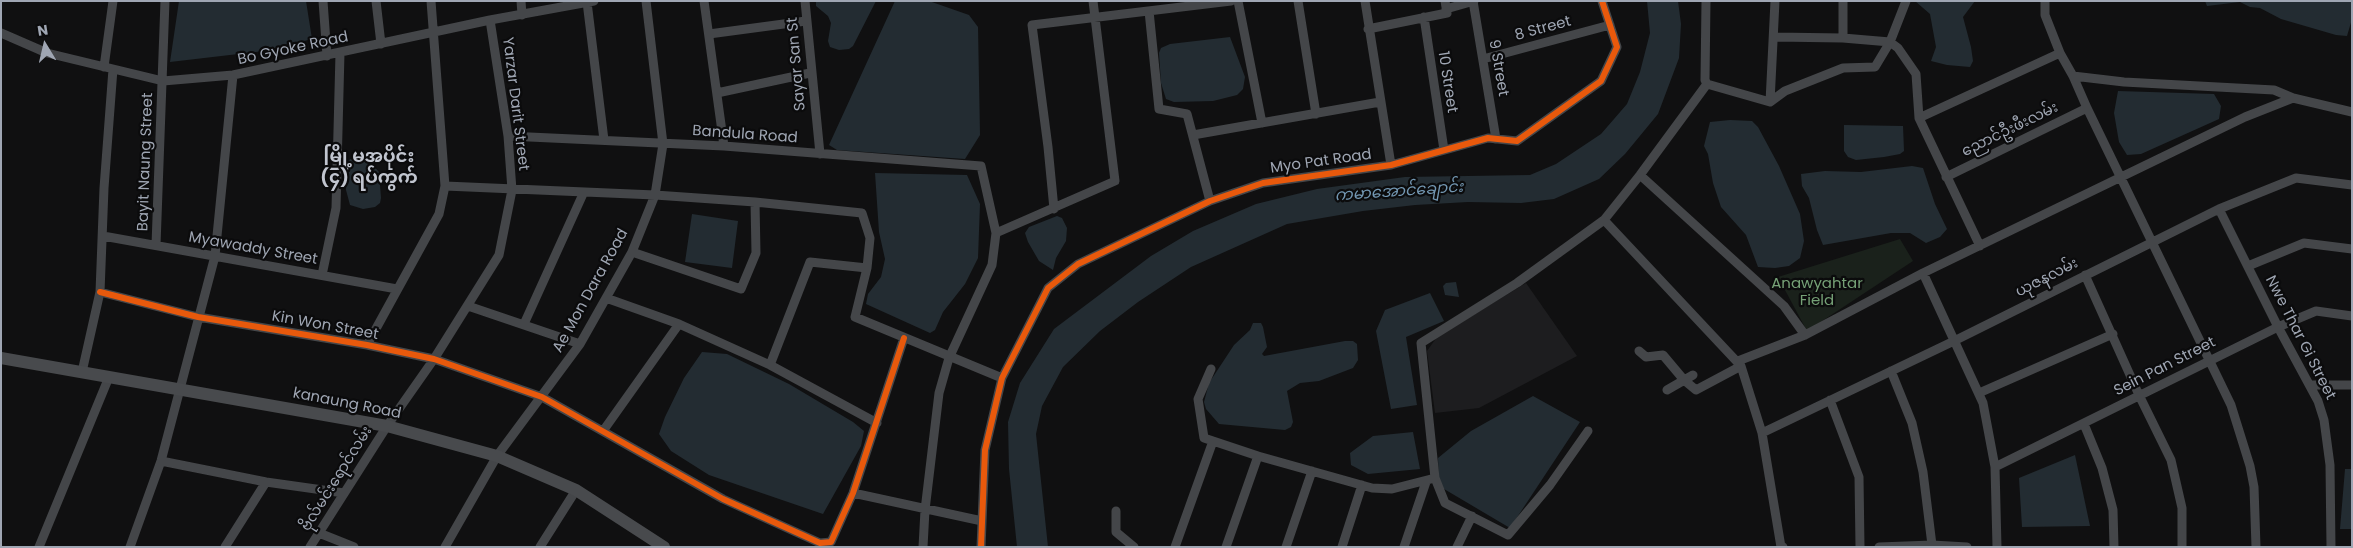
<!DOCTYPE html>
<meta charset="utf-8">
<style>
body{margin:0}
#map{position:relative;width:2353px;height:548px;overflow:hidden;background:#101011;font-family:Poppins,sans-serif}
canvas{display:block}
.frame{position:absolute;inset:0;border:2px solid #9fa6b3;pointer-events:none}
.north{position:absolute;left:20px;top:20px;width:50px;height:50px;-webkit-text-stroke:4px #0b0b0c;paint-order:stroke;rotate:351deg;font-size:14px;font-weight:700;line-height:20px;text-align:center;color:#9fa6b3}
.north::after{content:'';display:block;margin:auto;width:18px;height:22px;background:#9fa6b3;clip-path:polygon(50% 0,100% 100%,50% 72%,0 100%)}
</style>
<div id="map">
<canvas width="2353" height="548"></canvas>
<div class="frame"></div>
<div class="north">N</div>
</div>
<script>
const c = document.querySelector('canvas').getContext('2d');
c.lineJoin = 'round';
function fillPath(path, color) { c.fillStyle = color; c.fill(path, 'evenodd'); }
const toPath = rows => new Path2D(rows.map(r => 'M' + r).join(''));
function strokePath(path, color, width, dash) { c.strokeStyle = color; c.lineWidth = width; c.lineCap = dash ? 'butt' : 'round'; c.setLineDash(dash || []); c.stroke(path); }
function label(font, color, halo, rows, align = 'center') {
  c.font = font + ' Poppins,"Noto Sans Myanmar",sans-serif'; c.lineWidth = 4.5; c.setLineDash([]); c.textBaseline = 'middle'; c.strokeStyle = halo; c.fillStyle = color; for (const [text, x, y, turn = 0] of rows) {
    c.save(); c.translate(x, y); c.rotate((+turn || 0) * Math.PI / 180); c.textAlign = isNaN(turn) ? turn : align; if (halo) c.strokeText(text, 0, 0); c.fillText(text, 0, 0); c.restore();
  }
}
const built = toPath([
 [1526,283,1577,356,1479,408,1435,413,1427,351,1437,337]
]);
const green = toPath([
 [1900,239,1913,261,1807,331,1778,277]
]);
const water = toPath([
 [179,1,306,1,312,39,264,51,170,62],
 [816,1,876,1,853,46,849,49,839,50,830,47,828,41,831,23,828,16,816,6],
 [895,1,929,1,969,15,978,27,980,135,965,159,837,150,829,145],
 [1647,1,1678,1,1681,24,1679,58,1658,114,1625,154,1599,179,1554,199,1521,203,1468,202,1415,205,1363,211,1287,224,1191,267,1138,302,1100,331,1063,367,1042,406,1036,434,1048,547,1017,547,1009,469,1008,422,1020,383,1054,329,1151,256,1193,231,1256,204,1317,189,1405,177,1530,175,1556,164,1601,134,1627,104,1640,72,1650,33],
 [1915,1,1975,1,1963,17,1971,47,1973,61,1970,67,1947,65,1931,61,1936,47,1930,14],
 [2205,1,2352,1,2352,19,2347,36,2336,35,2281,19,2260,8,2250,7,2240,2,2207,6],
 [1230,37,1245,77,1243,89,1237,95,1213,101,1174,102,1166,99,1161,83,1159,53,1161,48,1170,44],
 [2118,91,2214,94,2221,106,2219,119,2141,154,2127,155,2119,142,2114,113],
 [1730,120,1752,121,1758,127,1779,166,1800,214,1804,241,1800,258,1789,266,1775,268,1758,267,1746,235,1721,207,1713,183,1708,154,1704,146,1710,122],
 [1844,125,1903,126,1904,151,1900,154,1884,157,1856,160,1848,157,1844,151],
 [352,158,366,158,379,172,381,198,380,203,375,207,363,209,350,205,346,190,347,166,348,161],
 [1912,166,1923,168,1935,204,1947,229,1940,237,1926,243,1910,233,1891,233,1823,245,1817,230,1809,198,1802,186,1801,174,1825,171,1861,172],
 [875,173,967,175,980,204,978,258,965,284,943,312,935,330,930,333,866,304,868,294,881,277,885,259,879,232],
 [692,214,738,221,732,268,685,262],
 [1057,216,1062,218,1067,228,1066,241,1056,258,1053,270,1039,261,1028,242,1025,233,1029,227],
 [1456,282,1459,297,1445,295,1443,286,1446,283],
 [1430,293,1444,321,1406,337,1417,405,1391,409,1376,331,1385,310],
 [1253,323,1261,323,1263,327,1267,347,1262,354,1264,356,1345,341,1353,341,1357,344,1358,360,1353,368,1319,381,1300,383,1287,391,1293,422,1291,427,1285,430,1219,424,1206,409,1204,402,1209,383,1234,345,1250,330],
 [702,352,727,354,789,384,853,422,864,431,861,446,823,514,709,475,671,451,659,434,665,417,684,378],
 [1533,396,1580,422,1510,528,1439,486,1438,458,1471,431],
 [1413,432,1420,469,1368,474,1351,465,1350,453,1373,436],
 [2075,455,2090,526,2022,527,2019,478],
 [2345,469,2352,469,2352,529,2340,529]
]);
const street = toPath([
 [323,1,327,56],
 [376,1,381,44],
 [521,1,522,15],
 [704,1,724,146],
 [805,1,820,154],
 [1238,1,1262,123],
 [1298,1,1316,114],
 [1365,1,1391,165],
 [1473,1,1496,139],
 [1706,1,1705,80,1707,84,1770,102,1785,91,1843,68,1875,67,1890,42,1906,1],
 [2045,1,2045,15,2060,53,2073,76,2087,108,2231,405,2250,466,2254,487,2256,547],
 [587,2,604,140],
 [1446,9,1474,1],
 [1149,11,1159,109,1187,114,1210,201],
 [1424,17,1444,150],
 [1368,29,1447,13,1445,1],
 [1,33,47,53,163,81,233,75,490,20,594,1],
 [709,34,806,21],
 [1775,37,1843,38,1890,42,1898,48,1916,74,1919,118,1980,246],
 [1843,38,1843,1],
 [1483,59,1610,25],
 [104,67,113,1],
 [2073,76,2124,82,2274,90,2293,98],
 [717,93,810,73],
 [1770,102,1775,1],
 [1919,118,2060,53],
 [1193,135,1380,102],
 [508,136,724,146,981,166,996,233,992,265,949,358,939,393,925,510,923,547],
 [1640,175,1784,306,1805,335],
 [1946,177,2087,108],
 [445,186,655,195,755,202,862,213,870,238,867,268,855,317,1002,378],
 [1054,209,1048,147,1032,25,1231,1],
 [2219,209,2278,327,2318,401,2324,420,2330,465,2331,547],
 [1604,220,1741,366,1762,433,1781,547,1783,547],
 [996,233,1115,181,1093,1],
 [103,236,397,289],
 [156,245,165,1],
 [632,252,741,289,756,253,755,202],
 [2248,266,2304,243,2352,249],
 [1923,273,1983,403,1995,467,1997,547],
 [322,275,336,208,340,53],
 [2085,275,2139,395,2171,460,2182,508,2182,547],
 [100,292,198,317,367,345,434,359,542,397,723,499,820,543,831,542,853,493,904,338],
 [606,298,679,324,770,365,877,423],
 [468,306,580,344],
 [524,324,583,194],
 [367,345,439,214,445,186,431,1],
 [1639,351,1646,357,1663,355,1684,380,1696,390,1741,366],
 [1738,361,1805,335,1923,273,2245,117,2293,98,2352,112],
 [770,365,810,262,867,268],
 [1211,369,1198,399,1204,438,1258,456],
 [1891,371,1912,423,1923,472,1932,545],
 [82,372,100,292,104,188,113,69],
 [2310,385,2352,385],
 [1667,390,1693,375],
 [1979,393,2113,334],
 [1830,400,1859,477,1860,547],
 [2084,424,2102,468,2113,510,2114,547],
 [603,431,679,324],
 [1762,433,1954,341,2219,209,2296,178,2352,185],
 [161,461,266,482,344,493],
 [1995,467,2278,327,2316,311,2352,316],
 [1435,478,1445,503,1508,535,1550,485,1588,431],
 [853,493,982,521],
 [1116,511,1116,532,1134,547],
 [319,533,354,547],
 [39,547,109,377],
 [130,547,161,461,215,256,233,75],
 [225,547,266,482],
 [310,547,387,426,434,359,499,255,512,190,508,136,490,20],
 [445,547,497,456,580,344,632,252,655,195,663,144,646,1],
 [540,547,576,490],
 [981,547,985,450,1002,378,1048,288,1078,264,1210,201,1263,183,1391,165,1488,138,1517,141,1601,81,1617,47,1602,1],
 [1175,547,1213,441],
 [1226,547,1258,456,1372,488,1392,489,1435,478,1421,343,1517,283,1604,220,1640,175,1707,84],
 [1286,547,1312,471],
 [1342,547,1362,485],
 [1404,547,1426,482],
 [1457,547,1472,516],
 [1879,547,1932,545,1967,547]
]);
const secondary = toPath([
 [1,358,387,426,497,456,576,490,664,547]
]);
const cycleway = toPath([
 [100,292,198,317,367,345,434,359,542,397,723,499,820,543,831,542,853,493,904,338],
 [981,547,985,450,1002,378,1048,288,1078,264,1210,201,1263,183,1391,165,1488,138,1517,141,1601,81,1617,47,1602,1]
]);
const streetNames = [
 ["8 Street",1543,29,-15],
 ["Bo Gyoke Road",293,49,-12],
 ["Sayar San St",797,64,-95],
 ["9 Street",1498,68,80],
 ["10 Street",1447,82,81],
 ["Yarzar Darit Street",515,104,83],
 ["ညောင်ဦးဖီးလမ်း",2010,130,-26],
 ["Bandula Road",745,135,4],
 ["Bayit Naung Street",146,162,-88],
 ["Myo Pat Road",1321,162,-8],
 ["Myawaddy Street",253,249,10],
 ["ယုဇနလမ်း",2047,278,-27],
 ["Ae Mon Dara Road",591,291,-61],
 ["Kin Won Street",325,326,10],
 ["Nwe Thar Gi Street",2300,338,63],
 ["Sein Pan Street",2165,367,-27],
 ["kanaung Road",347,404,11],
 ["ဗိုလ်မင်းရောင်လမ်း",337,479,-58]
];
const parkNames = [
 ["Anawyahtar",1817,284],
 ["Field",1817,301]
];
const waterNames = [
 ["ကမာအောင်ချောင်း",1399,192,-4]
];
const quarterNames = [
 ["မြို့မအပိုင်း",369,157],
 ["(၄) ရပ်ကွက်",369,178]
];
fillPath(built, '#1d1d1f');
fillPath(green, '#1a211b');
fillPath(water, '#232c32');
strokePath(street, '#444649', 9);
strokePath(secondary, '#484a4d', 12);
strokePath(cycleway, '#e8590c', 6);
label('15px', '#9fa6b3', '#0b0b0c', streetNames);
label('15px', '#75a076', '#0b0b0c', parkNames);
label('italic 16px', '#7397b2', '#0b0b0c', waterNames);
label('bold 18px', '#c1c5cf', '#0b0b0c', quarterNames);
</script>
